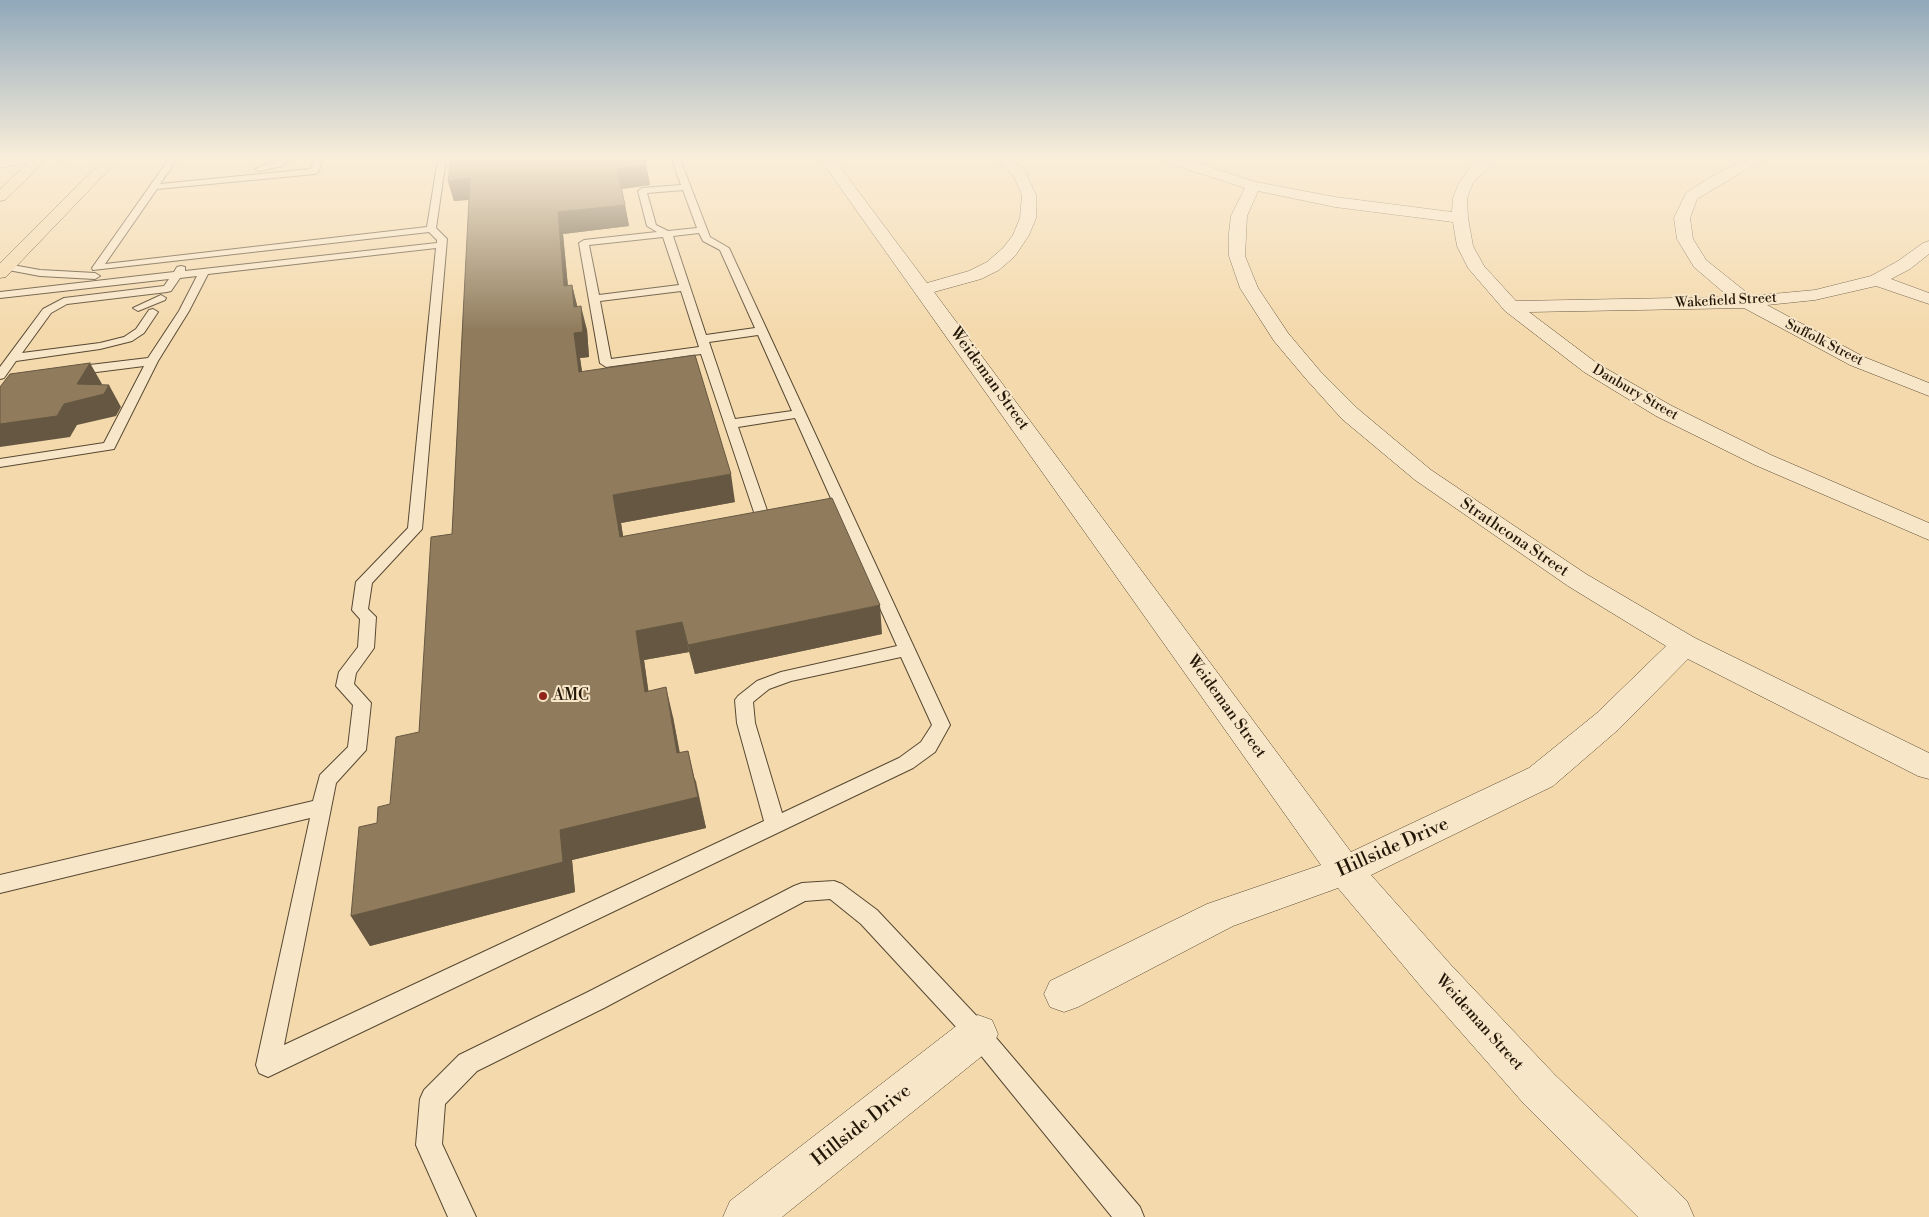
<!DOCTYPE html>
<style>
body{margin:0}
canvas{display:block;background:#f4d9ac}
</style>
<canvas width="1929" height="1217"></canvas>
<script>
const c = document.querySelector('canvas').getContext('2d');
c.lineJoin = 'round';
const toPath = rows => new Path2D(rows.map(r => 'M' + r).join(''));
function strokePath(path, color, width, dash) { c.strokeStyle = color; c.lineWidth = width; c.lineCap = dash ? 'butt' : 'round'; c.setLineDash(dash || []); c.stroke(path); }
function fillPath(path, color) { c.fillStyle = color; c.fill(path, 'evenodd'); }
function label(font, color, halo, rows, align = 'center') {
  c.font = font + ' "Libre Bodoni",serif'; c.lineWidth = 4; c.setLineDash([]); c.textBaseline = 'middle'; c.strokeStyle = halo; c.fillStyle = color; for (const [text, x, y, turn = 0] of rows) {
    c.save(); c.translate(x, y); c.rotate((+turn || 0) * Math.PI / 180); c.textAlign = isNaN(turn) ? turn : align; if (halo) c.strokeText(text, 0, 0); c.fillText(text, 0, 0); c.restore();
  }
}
const path = toPath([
 [58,161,68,159]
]);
const lane = toPath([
 [169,159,177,159,160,184,311,169,314,159,322,159,319,171,315,174,157,189,105,264,427,227,438,159,446,159,436,228,447,239,422,529,372,583,368,609,376,617,374,648,356,673,354,684,371,703,366,750,336,783,284,1045,764,821,737,723,735,700,738,696,757,681,781,672,897,646,795,418,738,427,770,519,776,520,778,523,776,526,771,527,759,527,701,354,606,367,600,363,579,243,584,240,657,232,647,226,638,191,642,188,681,185,672,159,680,159,710,237,729,248,950,725,935,752,913,768,268,1077,259,1073,256,1065,310,818,0,893,0,875,313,801,320,775,348,747,353,705,336,686,339,672,358,647,360,619,352,610,356,582,408,528,436,248,208,274,189,311,158,361,114,449,0,467,0,459,104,443,144,366,73,375,67,371,73,367,148,358,179,311,197,276,180,278,171,291,167,292,67,304,51,313,22,353,100,343,124,337,136,329,149,310,153,309,158,312,144,333,132,341,100,349,16,361,4,378,0,379,0,367,43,309,64,298,164,286,169,279,0,298,0,292,174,272,177,267,181,266,185,267,185,271,437,243,437,240,429,232,93,270,92,268,169,159],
 [683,190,697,228,668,231,656,225,647,193,683,190],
 [699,233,703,241,720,250,755,328,706,335,673,236,699,233],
 [663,237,679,285,599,295,589,245,663,237],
 [681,291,699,347,611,359,600,301,681,291],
 [758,335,792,411,735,419,709,342,758,335],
 [901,657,932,725,921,742,899,758,782,813,755,723,753,702,769,689,791,681,901,657],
 [280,159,290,159,282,166,259,171,255,169,280,159],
 [7,264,40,270,95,273,100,276,95,279,40,276,3,269,2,267,7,264],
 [161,295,166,298,165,300,138,311,133,308,161,295],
 [834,881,842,884,877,910,986,1026,1140,1207,1144,1217,1112,1217,970,1042,861,924,830,899,805,901,604,1008,477,1071,445,1104,442,1144,476,1217,448,1217,416,1145,420,1099,424,1090,459,1055,588,992,794,886,802,883,834,881]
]);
const street = toPath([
 [820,159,834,159,927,283,969,271,987,262,1003,248,1013,235,1020,218,1022,195,1014,177,998,159,1013,159,1026,173,1036,195,1036,218,1029,235,1015,256,999,270,981,279,934,292,1351,852,1529,768,1597,713,1666,646,1568,586,1415,480,1342,419,1306,379,1274,341,1240,288,1229,256,1229,233,1231,216,1245,188,1165,162,1163,159,1185,159,1256,182,1335,197,1452,212,1453,198,1459,183,1470,168,1480,159,1496,159,1473,183,1467,198,1468,218,1473,246,1484,266,1516,301,1729,297,1694,267,1677,239,1674,218,1686,193,1709,178,1746,159,1764,159,1697,199,1690,218,1693,239,1706,260,1751,296,1815,290,1871,276,1898,261,1923,243,1929,241,1929,254,1910,269,1891,279,1929,293,1929,304,1876,286,1815,300,1767,305,1864,357,1929,383,1929,396,1850,365,1744,308,1529,312,1598,364,1672,406,1771,455,1929,523,1929,540,1755,465,1656,416,1584,372,1505,311,1468,268,1457,246,1453,222,1335,207,1258,191,1247,216,1245,256,1258,288,1288,333,1320,371,1358,409,1431,470,1586,574,1695,638,1929,753,1929,779,1918,776,1688,659,1619,729,1553,786,1371,875,1451,965,1555,1075,1687,1201,1694,1217,1638,1217,1525,1105,1423,989,1338,888,1233,926,1078,1007,1064,1012,1050,1007,1044,994,1050,981,1207,904,1321,865,820,159],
 [978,1015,992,1020,998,1034,992,1048,782,1217,723,1217,730,1201,964,1020,978,1015]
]);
const secondary = toPath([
 [34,159,32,162,0,168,0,160,34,159]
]);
const primary = toPath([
 [32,159,47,159,5,200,0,201,0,189,32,159],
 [104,159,119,159,6,277,0,278,0,263,104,159]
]);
const wall = toPath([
 [646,165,650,185,622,189,629,226,563,234,568,286,572,285,577,306,587,330,589,357,580,358,582,372,735,502,621,523,623,537,882,634,695,674,689,652,644,660,648,691,673,717,680,753,696,781,706,828,572,860,575,892,370,946,351,916,377,823,390,804,419,732,452,534,469,200,454,201,448,181]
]);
const shadedWall = toPath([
 [646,165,650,185,621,189,617,169],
 [470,178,476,199,454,201,448,181],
 [625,205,629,226,563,234,570,310,564,286,558,212],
 [572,285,578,309,574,307],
 [581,306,587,330,589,357,580,358,586,398,579,372,574,333],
 [90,363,102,384,95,396,109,385,121,407,116,416,77,425,70,437,0,447,0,424],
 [731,474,735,502,621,523,628,566,620,537,613,495],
 [880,605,882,634,695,674,688,645],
 [682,622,689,652,644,660,653,722,645,692,636,631],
 [666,687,673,717,685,784,677,753],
 [688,751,706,828,572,860,575,892,370,946,351,916,560,830]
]);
const building = toPath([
 [451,159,644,159,646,165,617,169,625,205,558,212,564,286,572,285,574,307,581,306,583,332,574,333,579,372,695,355,731,474,613,495,620,537,832,498,880,605,688,645,682,622,636,631,645,692,666,687,677,753,688,751,698,797,560,830,563,862,351,916,359,827,377,823,378,807,390,804,396,737,419,732,431,537,452,534,470,178,448,181,451,159],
 [90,363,77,384,109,385,104,394,64,404,57,416,0,424,0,387,10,374,90,363]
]);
const markers = [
 [543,696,5,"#8f2418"]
];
const farStreetnames = [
 ["Wakefield Street",1726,301,-3],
 ["Suffolk Street",1824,343,27],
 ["Danbury Street",1635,393,30]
];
const streetNames = [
 ["Weideman Street",989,379,54],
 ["Strathcona Street",1514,538,34],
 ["Weideman Street",1226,707,54],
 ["Weideman Street",1479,1023,48]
];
const poiNames = [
 ["AMC",553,696]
];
const nearStreetnames = [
 ["Hillside Drive",1393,848,-24],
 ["Hillside Drive",862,1126,-38]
];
strokePath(lane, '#574831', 2);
strokePath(street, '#574831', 1);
strokePath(secondary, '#231808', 1);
strokePath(primary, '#231808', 1);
strokePath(path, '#231808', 2, [2, 1]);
fillPath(lane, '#f8e6c9');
fillPath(street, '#f8e6c9');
fillPath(secondary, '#f8e6c9');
fillPath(primary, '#f4d9ac');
fillPath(wall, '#7c6b50');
fillPath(shadedWall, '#655741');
fillPath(building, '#907c5d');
strokePath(building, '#655741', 1);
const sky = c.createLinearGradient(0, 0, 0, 330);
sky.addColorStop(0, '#90a8ba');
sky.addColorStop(0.48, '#faeeda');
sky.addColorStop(1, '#faeeda00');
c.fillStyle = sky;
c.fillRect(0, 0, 1929, 330);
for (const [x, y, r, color] of markers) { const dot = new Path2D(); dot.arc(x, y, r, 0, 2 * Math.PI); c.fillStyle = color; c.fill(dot); strokePath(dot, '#f8e6c9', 2); }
label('14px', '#231808', '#f8e6c9', farStreetnames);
label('16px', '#231808', '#f8e6c9', streetNames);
label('16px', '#231808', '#f8e6c9', poiNames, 'left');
label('19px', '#231808', '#f8e6c9', nearStreetnames);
</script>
